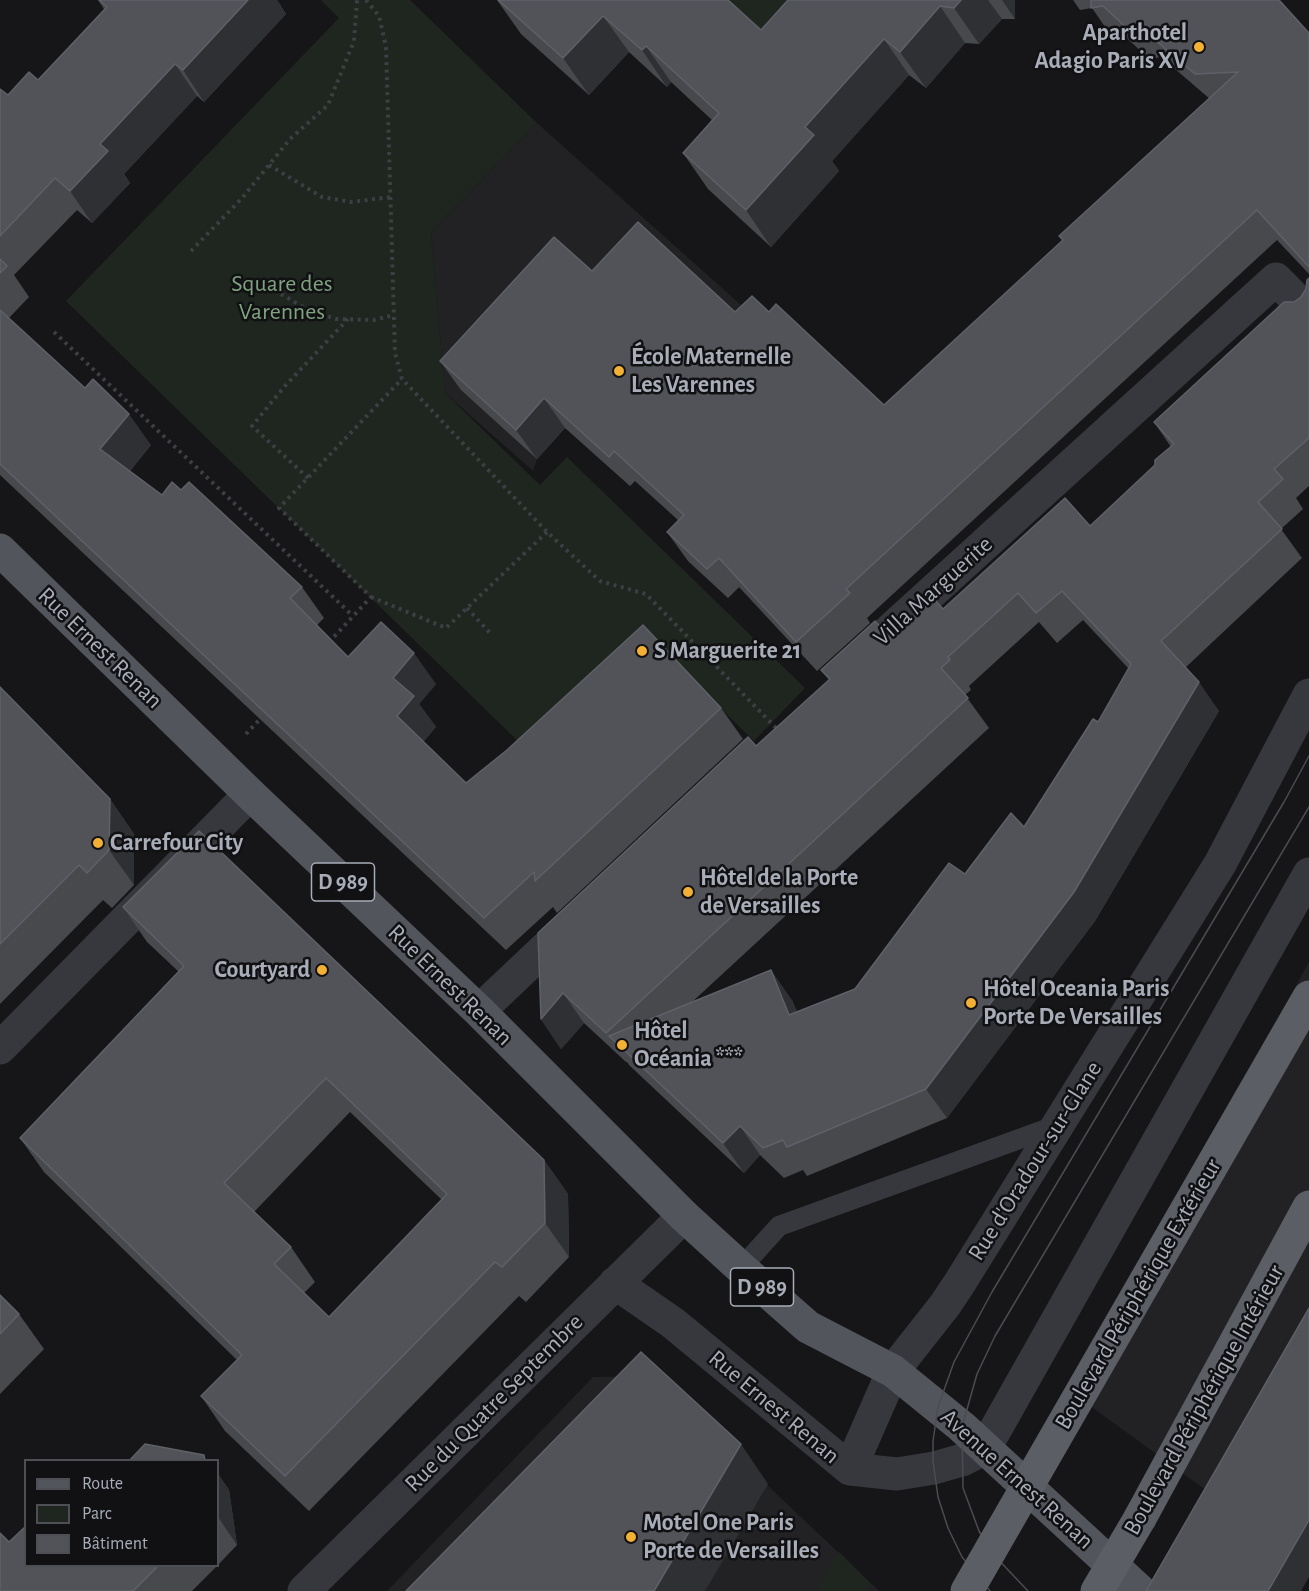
<!DOCTYPE html>
<meta charset="utf-8">
<style>
body{margin:0}
#map{position:relative;width:1309px;height:1591px;overflow:hidden;background:#161618;font-family:"Alegreya Sans",sans-serif}
canvas{display:block}
.legend{position:absolute;left:24px;top:1459px;width:195px;height:108px;box-sizing:border-box;background:#111113;border:2px solid #4d4f55;margin:0;padding:8px 10px;list-style:none;font-size:18px;color:#a8adb8}
.legend li{display:flex;align-items:center;gap:12px;height:30px}
.legend b{width:30px;border:2px solid #4d4f55}
</style>
<div id="map">
<canvas width="1309" height="1591"></canvas>
<ul class="legend">
<li><b style="height:8px;background:#53555c"></b>Route</li>
<li><b style="height:16px;background:#1e261f"></b>Parc</li>
<li><b style="height:16px;background:#525359"></b>Bâtiment</li>
</ul>
</div>
<script>
const c = document.querySelector('canvas').getContext('2d');
c.lineJoin = 'round';
function fillPath(path, color) { c.fillStyle = color; c.fill(path, 'evenodd'); }
const toPath = rows => new Path2D(rows.map(r => 'M' + r).join(''));
function strokePath(path, color, width, dash) { c.strokeStyle = color; c.lineWidth = width; c.lineCap = dash ? 'butt' : 'round'; c.setLineDash(dash || []); c.stroke(path); }
function label(font, color, halo, rows, align = 'center') {
  c.font = font + ' "Alegreya Sans",sans-serif'; c.lineWidth = 5; c.setLineDash([]); c.textBaseline = 'middle'; c.strokeStyle = halo; c.fillStyle = color; for (const [text, x, y, turn = 0] of rows) {
    c.save(); c.translate(x, y); c.rotate((+turn || 0) * Math.PI / 180); c.textAlign = isNaN(turn) ? turn : align; if (halo) c.strokeText(text, 0, 0); c.fillText(text, 0, 0); c.restore();
  }
}
const built = toPath([
 [537,123,768,329,835,499,728,598,688,561,689,530,635,481,630,486,595,455,570,422,537,459,533,471,445,393,431,232],
 [1309,962,1309,1565,1071,1392],
 [652,1376,879,1591,387,1591,593,1377]
]);
const green = toPath([
 [321,0,410,0,537,123,431,232,445,393,540,485,567,457,805,688,754,741,642,632,527,750,66,301,339,18],
 [719,0,837,0,781,59],
 [839,1552,870,1583,865,1591,816,1591]
]);
const path = toPath([
 [366,0,379,16,386,47,395,353,402,379,547,532,600,581,646,594,778,730],
 [269,165,322,197,351,202,391,197],
 [191,251,243,197,290,139,328,105,354,41,357,0],
 [281,294,308,310,336,319,374,320,394,315],
 [54,332,353,616],
 [308,478,252,426,285,386,348,319],
 [371,597,446,628,547,532],
 [467,608,490,633],
 [329,642,371,597,279,508,402,379],
 [246,734,260,719]
]);
const service = toPath([
 [741,1268,779,1226,1058,1125]
]);
const minor = toPath([
 [854,663,1276,279,1309,313],
 [479,1011,571,924],
 [0,1048,250,794]
]);
const tertiary = toPath([
 [615,1283,673,1323,850,1469,897,1474,934,1468,962,1460,985,1448,1309,874],
 [850,1469,893,1371,945,1305,959,1284,1220,864,1309,695],
 [304,1591,684,1216]
]);
const primary = toPath([
 [0,550,250,794,479,1011,684,1216,741,1268,808,1327,893,1371,962,1427,1140,1591]
]);
const trunk = toPath([
 [1140,1518,1309,1207]
]);
const tram = toPath([
 [990,1591,962,1557,948,1528,938,1497,933,1461,933,1441,938,1407,954,1362,992,1292,1284,802,1309,756],
 [1028,1591,992,1553,979,1531,963,1488,962,1427,977,1374,995,1336,1309,807]
]);
const trunkBridge = toPath([
 [967,1591,1309,997],
 [1097,1591,1140,1518]
]);
const wall = toPath([
 [98,0,277,0,286,14,204,102,197,96,124,174,130,183,92,223,77,210,14,275,29,297,9,318,85,388,151,445,130,471,162,495,302,587,324,618,317,625,348,657,436,684,419,704,436,727,423,742,466,783,721,708,743,739,557,913,553,907,506,950,0,475,0,89,8,95,38,80,104,9],
 [497,0,728,0,761,30,788,0,1015,0,1015,19,1002,19,979,44,965,43,926,88,909,75,832,161,839,171,771,247,708,189,683,153,712,120,671,82,667,87,629,52,589,95,521,34],
 [1073,0,1279,0,1309,33,1309,274,1277,240,867,618,870,623,817,671,739,587,728,598,688,561,667,532,678,520,635,481,630,486,565,428,537,459,461,390,440,361,592,271,735,312,769,312,884,405,1062,241,1210,99,1161,57,1150,59,1124,36,1112,37,1092,8,1080,10],
 [1309,278,1309,486,1296,498,1303,509,1281,529,1302,558,1185,668,1219,711,1095,921,947,1118,807,1176,803,1170,784,1178,760,1155,744,1173,629,1065,627,1062,626,1062,584,1023,561,1049,541,1019,756,746,829,680,821,670,890,638,1090,526,1155,465,1171,447,1154,422,1294,302,1301,297,1306,289],
 [1083,620,1129,669,1098,722,1024,827,965,874,855,989,797,1012,792,1000,691,1003,989,728,965,695,971,690,969,686,1039,622,1057,643],
 [0,687,110,799,134,834,134,885,112,908,103,900,0,1004],
 [123,907,544,1160,568,1194,569,1257,526,1302,519,1296,309,1511,225,1431,201,1396,237,1360,44,1172,20,1138,179,972,147,942],
 [350,1112,442,1200,329,1317,304,1293,315,1282,291,1247,254,1212],
 [0,1295,19,1314,44,1349,0,1394],
 [218,1474,229,1490,237,1545,218,1565],
 [26,1566,217,1566,192,1591,0,1591]
]);
const shadedWall = toPath([
 [248,0,277,0,286,14,204,102,183,70],
 [961,0,988,0,1002,19,979,44,954,8],
 [1002,0,1015,0,1015,19],
 [940,6,965,43,926,88,900,52],
 [603,16,629,52,589,95,563,58],
 [884,39,909,75,832,161,839,171,771,247,746,210,805,127],
 [646,46,671,82,667,87,642,50],
 [175,64,197,96,124,174,130,183,92,223,70,191,100,144],
 [544,398,565,428,537,459,516,430],
 [129,414,151,445,122,480,100,449],
 [414,653,436,684,419,704,436,727,418,747,397,716,393,678],
 [1199,682,1219,711,1095,921,947,1118,926,1089],
 [110,799,134,834,134,885,109,850],
 [771,970,792,1000,810,1044,789,1015],
 [563,993,584,1023,561,1049,541,1019],
 [740,1126,760,1155,744,1173,723,1143],
 [544,1160,568,1194,569,1257,545,1223],
 [741,1444,768,1484,705,1591,654,1591],
 [218,1474,229,1490,237,1545,218,1517],
 [1309,1520,1309,1577,1301,1591,1268,1591]
]);
const building = toPath([
 [99,0,248,0,183,70,175,64,100,144,108,151,70,191,55,178,0,236,0,89,8,95,29,72,38,80,107,7,99,0],
 [498,0,728,0,761,30,788,0,961,0,954,8,940,6,900,52,884,39,805,127,814,135,746,210,683,153,719,113,646,46,642,50,603,16,563,58,498,0],
 [1091,0,1279,0,1309,33,1309,267,1257,210,846,589,850,593,796,642,719,558,707,569,667,532,684,515,614,451,609,457,544,398,516,430,440,361,554,237,592,271,638,222,735,312,752,296,769,312,776,304,884,405,1063,240,1059,236,1238,72,1195,74,1141,28,1129,30,1103,6,1091,8,1091,0],
 [0,259,7,266,0,273,0,259],
 [1309,278,1309,438,1274,469,1283,479,1258,502,1282,529,1161,641,1199,682,1074,892,926,1089,787,1147,783,1140,763,1148,740,1126,723,1143,609,1036,771,970,789,1015,855,989,949,863,965,874,1011,813,1024,827,1093,719,1098,722,1131,664,1062,591,1036,613,1018,593,948,657,950,660,941,668,968,698,606,1033,563,993,541,1019,538,933,748,737,756,746,830,679,821,670,875,621,890,638,934,599,943,609,1065,498,1090,526,1155,465,1155,460,1174,444,1154,422,1284,302,1294,302,1301,297,1306,289,1307,280,1309,278],
 [0,310,85,388,93,379,129,414,100,449,162,495,172,482,181,490,189,482,302,587,290,598,348,657,381,622,414,653,393,678,414,696,397,716,466,783,507,750,643,625,721,708,535,881,534,872,484,918,0,464,0,310],
 [0,687,110,799,109,850,87,873,79,865,0,944,0,687],
 [199,831,544,1160,545,1223,502,1267,495,1262,285,1476,201,1396,242,1355,20,1138,184,966,123,907,199,831],
 [326,1078,447,1194,329,1317,274,1264,291,1247,224,1183,326,1078],
 [0,1295,19,1314,0,1334,0,1295],
 [1309,1308,1309,1520,1268,1591,1146,1591,1309,1308],
 [641,1352,741,1444,654,1591,406,1591,641,1352],
 [145,1444,204,1455,205,1461,129,1461,145,1444],
 [26,1526,26,1566,158,1566,133,1591,0,1591,0,1533,9,1542,26,1526]
]);
const markers = [
 [1199,47,6,"#f2b134"],
 [619,371,6,"#f2b134"],
 [642,651,6,"#f2b134"],
 [98,843,6,"#f2b134"],
 [688,892,6,"#f2b134"],
 [322,970,6,"#f2b134"],
 [971,1003,6,"#f2b134"],
 [622,1045,6,"#f2b134"],
 [631,1537,6,"#f2b134"]
];
const shields = [
 [343,882,63],
 [762,1287,63]
];
const shieldNames = [
 ["D 989",343,882],
 ["D 989",762,1287]
];
const poiNames = [
 ["Aparthotel",1187,33,"right"],
 ["Adagio Paris XV",1187,61,"right"],
 ["École Maternelle",631,357],
 ["Les Varennes",631,385],
 ["S Marguerite 21",654,651],
 ["Carrefour City",110,843],
 ["Hôtel de la Porte",700,878],
 ["de Versailles",700,906],
 ["Courtyard",310,970,"right"],
 ["Hôtel Oceania Paris",983,989],
 ["Porte De Versailles",983,1017],
 ["Hôtel",634,1031],
 ["Océania ***",634,1059],
 ["Motel One Paris",643,1523],
 ["Porte de Versailles",643,1551]
];
const parkNames = [
 ["Square des",282,284],
 ["Varennes",282,312]
];
const streetNames = [
 ["Villa Marguerite",933,591,-42],
 ["Rue Ernest Renan",100,648,44],
 ["Rue Ernest Renan",450,985,44],
 ["Rue d'Oradour-sur-Glane",1035,1161,-58],
 ["Boulevard Périphérique Extérieur",1138,1294,-60],
 ["Boulevard Périphérique Intérieur",1204,1400,-61],
 ["Rue du Quatre Septembre",494,1403,-45],
 ["Rue Ernest Renan",774,1407,40],
 ["Avenue Ernest Renan",1017,1479,42]
];
fillPath(built, '#222225');
fillPath(green, '#1e261f');
strokePath(path, '#3d3f44', 4, [3, 4.5]);
strokePath(service, '#37383d', 20);
strokePath(minor, '#37383d', 33);
strokePath(tertiary, '#37383d', 33);
strokePath(primary, '#53555c', 33);
strokePath(trunk, '#5b5e65', 33);
strokePath(tram, '#4a4c52', 1.5);
strokePath(trunkBridge, '#5b5e65', 33);
fillPath(wall, '#47494d');
fillPath(shadedWall, '#2f3033');
fillPath(building, '#525359');
strokePath(building, '#5f6168', 1.5);
for (const [x, y, r, color] of markers) { const dot = new Path2D(); dot.arc(x, y, r, 0, 2 * Math.PI); c.fillStyle = color; c.fill(dot); strokePath(dot, '#111113', 2); }
for (const [x, y, w] of shields) { const box = new Path2D(); box.roundRect(x - w / 2, y - 19, w, 38, 4.5); c.fillStyle = '#111113'; c.fill(box); strokePath(box, '#a8adb8', 1.5); }
label('bold 22px', '#a8adb8', null, shieldNames);
label('bold 24px', '#a8adb8', '#111113', poiNames, 'left');
label('24px', '#7fa381', '#111113', parkNames);
label('24px', '#a8adb8', '#111113', streetNames);
</script>
